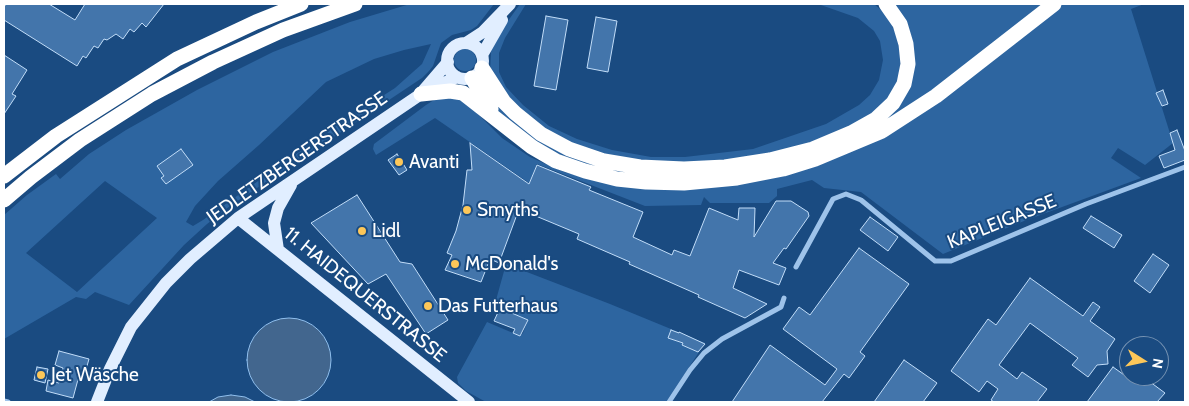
<!DOCTYPE html>
<meta charset="utf-8">
<style>
body{margin:0}
#map{position:relative;width:1189px;height:406px;overflow:hidden;background:#1a4b81;font-family:Cabin,sans-serif}
canvas{display:block}
.frame{position:absolute;inset:0;border:5px solid #fff;pointer-events:none}
.north{position:absolute;left:1119px;top:336px;width:50px;height:50px;box-sizing:border-box;background:#1a4b81;border:1px solid #7693b3;border-radius:50%;rotate:100deg;font-size:14px;font-weight:700;line-height:20px;text-align:center;color:#fff}
.north::after{content:'';display:block;margin:auto;width:18px;height:22px;background:#fdc759;clip-path:polygon(50% 0,100% 100%,50% 72%,0 100%)}
</style>
<div id="map">
<canvas width="1189" height="406"></canvas>
<div class="frame"></div>
<div class="north">N</div>
</div>
<script>
const c = document.querySelector('canvas').getContext('2d');
c.lineJoin = 'round';
function fillPath(path, color) { c.fillStyle = color; c.fill(path, 'evenodd'); }
const toPath = rows => new Path2D(rows.map(r => 'M' + r).join(''));
function strokePath(path, color, width, dash) { c.strokeStyle = color; c.lineWidth = width; c.lineCap = dash ? 'butt' : 'round'; c.setLineDash(dash || []); c.stroke(path); }
function label(font, color, halo, rows, align = 'center') {
  c.font = font + ' Cabin,sans-serif'; c.lineWidth = 4; c.setLineDash([]); c.textBaseline = 'middle'; c.strokeStyle = halo; c.fillStyle = color; for (const [text, x, y, turn = 0] of rows) {
    c.save(); c.translate(x, y); c.rotate((+turn || 0) * Math.PI / 180); c.textAlign = isNaN(turn) ? turn : align; if (halo) c.strokeText(text, 0, 0); c.fillText(text, 0, 0); c.restore();
  }
}
const green = toPath([
 [410,4,494,4,477,26,471,30,452,35,441,43,433,66,429,71,422,78,230,206,207,224,184,245,129,305,95,292,86,299,76,297,4,339,4,215,27,195,56,174,60,179,89,154,126,130,197,90,273,52,350,22],
 [431,44,422,64,395,88,336,126,203,220,193,226,186,222,195,206,218,181,259,145,326,82,374,59,404,50],
 [105,181,157,218,77,292,26,253],
 [520,4,526,4,505,38,499,53,499,72,506,87,523,105,549,126,577,139,612,150,651,157,685,157,753,149,826,124,859,105,870,95,879,80,883,60,880,41,874,31,858,18,818,4,874,4,887,15,898,38,901,58,899,76,891,96,871,115,838,133,790,150,745,160,657,164,575,148,509,104,490,72,491,52,493,42],
 [891,4,1049,4,937,90,896,117,843,144,817,154,781,165,741,174,702,178,661,179,619,175,588,169,558,157,527,138,495,108,480,85,485,81,496,98,511,116,544,142,590,162,620,169,681,174,721,172,779,162,817,151,861,132,875,123,894,107,903,95,910,77,912,57,910,39,901,17],
 [1061,4,1144,4,1131,9,1173,143,1145,165,1118,148,1111,158,1141,178,1024,221,943,254,861,192,824,188,812,180,777,189,777,196,769,203,710,203,704,197,701,205,645,206,537,164,529,183,435,118,376,155,373,149,374,144,426,105,442,95,454,96,466,102,502,138,530,157,564,172,593,180,852,150],
 '454 60a11 11 0 1 1 22 0a11 11 0 1 1-22 0Z',
 [506,264,610,304,705,343,666,402,486,402,466,391,458,383,457,377,487,322,520,336,523,333,528,320,500,308,496,300]
]);
const water = toPath([
 '247 360a42 42 0 1 1 84 0a42 42 0 1 1-84 0Z',
 [231,395,245,397,255,402,209,402,218,397,231,395]
]);
const building = toPath([
 [6,4,49,4,75,20,85,4,164,4,146,27,142,23,134,32,130,29,123,39,116,34,107,40,104,39,98,48,94,46,86,58,83,56,77,66,4,20,4,7,6,4],
 [546,16,568,20,556,90,534,86,546,16],
 [596,17,617,21,608,72,587,68,596,17],
 [4,55,27,70,12,94,16,96,4,114,4,55],
 [1163,90,1168,104,1162,106,1156,93,1163,90],
 [1177,130,1185,151,1185,160,1164,168,1159,156,1175,150,1170,133,1177,130],
 [470,143,529,184,537,165,591,187,589,190,643,212,633,237,672,255,674,250,690,256,709,208,738,220,739,208,755,208,754,237,776,201,791,201,808,212,809,216,786,249,784,248,773,263,786,268,779,285,739,270,733,288,767,304,745,318,698,297,699,295,629,264,630,262,577,239,579,234,519,209,499,263,490,259,481,282,445,270,452,255,447,253,456,231,463,205,467,170,472,170,470,143],
 [181,149,193,165,166,184,161,178,164,176,157,166,181,149],
 [397,154,407,170,399,175,388,160,397,154],
 [357,195,400,262,412,264,448,320,426,334,386,274,368,284,311,223,357,195],
 [1091,216,1122,235,1114,248,1083,228,1091,216],
 [870,217,898,237,888,251,860,230,870,217],
 [859,248,909,284,860,352,865,356,849,378,844,374,822,402,732,402,770,345,825,385,837,369,783,329,799,307,810,315,859,248],
 [1153,254,1169,265,1150,293,1134,281,1153,254],
 [1030,278,1083,316,1093,302,1100,307,1090,321,1115,339,1107,351,1108,364,1097,365,1088,377,1072,365,1078,358,1030,323,999,365,1017,379,1022,372,1047,389,1037,402,994,402,991,400,998,389,987,381,979,392,951,371,988,319,996,325,1030,278],
 [500,308,528,320,520,336,513,333,515,329,494,321,500,308],
 [671,330,679,333,679,332,705,344,698,352,682,345,683,343,668,338,671,330],
 [59,351,89,359,85,373,80,372,73,398,46,391,48,380,59,383,63,368,55,365,59,351],
 [904,360,937,383,923,402,874,402,904,360],
 [37,367,48,369,45,383,34,380,37,367],
 [1113,367,1127,377,1142,376,1165,393,1157,402,1087,402,1113,367]
]);
const street = toPath([
 [796,267,833,199,846,194,861,200,935,261,951,261,1086,204,1185,167],
 [4,401,8,402],
 [669,402,690,370,704,353,722,339,781,307,784,298]
]);
const primary = toPath([
 [466,43,483,32,510,4],
 '447 61a18 18 0 1 1 36 0a18 18 0 1 1-36 0Z',
 [482,55,502,20],
 [423,91,448,62],
 [238,218,469,402],
 [278,250,274,223,278,208,291,185],
 [97,402,110,369,131,327,166,283,190,259,238,218,421,94,457,77]
]);
const highway = toPath([
 [482,68,504,102,515,113,541,134,569,149,604,161,640,167,684,169,725,167,770,160,813,149,851,133,876,119,893,103,904,84,908,64,906,44,900,24,886,4],
 [472,78,491,109],
 [421,94,450,91,463,93,532,147,556,161,585,171,617,179,646,182,684,183,737,178,783,169,815,159,882,131,936,96,1054,4],
 [4,176,56,136,177,59,256,22,301,4],
 [4,200,31,177,80,140,152,94,213,62,283,30,355,4]
]);
const markers = [
 [399,162,5,"#fdc759"],
 [467,210,5,"#fdc759"],
 [362,231,5,"#fdc759"],
 [455,264,5,"#fdc759"],
 [428,306,5,"#fdc759"],
 [41,375,5,"#fdc759"]
];
const streetNames = [
 ["JEDLETZBERGERSTRASSE",297,158,-35],
 ["KAPLEIGASSE",1002,222,-22],
 ["11. HAIDEQUERSTRASSE",365,295,39]
];
const poiNames = [
 ["Avanti",409,162],
 ["Smyths",477,210],
 ["Lidl",372,231],
 ["McDonald's",465,264],
 ["Das Futterhaus",438,306],
 ["Jet Wäsche",51,375]
];
fillPath(green, '#2d65a0');
fillPath(water, '#42668e');
strokePath(water, '#90bfed', 1);
fillPath(building, '#4375ab');
strokePath(building, '#c2ddf8', 1);
strokePath(street, '#9ec3ea', 5);
strokePath(primary, '#e1eeff', 12);
strokePath(highway, '#fff', 15);
for (const [x, y, r, color] of markers) { const dot = new Path2D(); dot.arc(x, y, r, 0, 2 * Math.PI); c.fillStyle = color; c.fill(dot); strokePath(dot, '#1a4b81', 2); }
label('19px', '#fff', '#1a4b81', streetNames);
label('19px', '#fff', '#1a4b81', poiNames, 'left');
</script>
